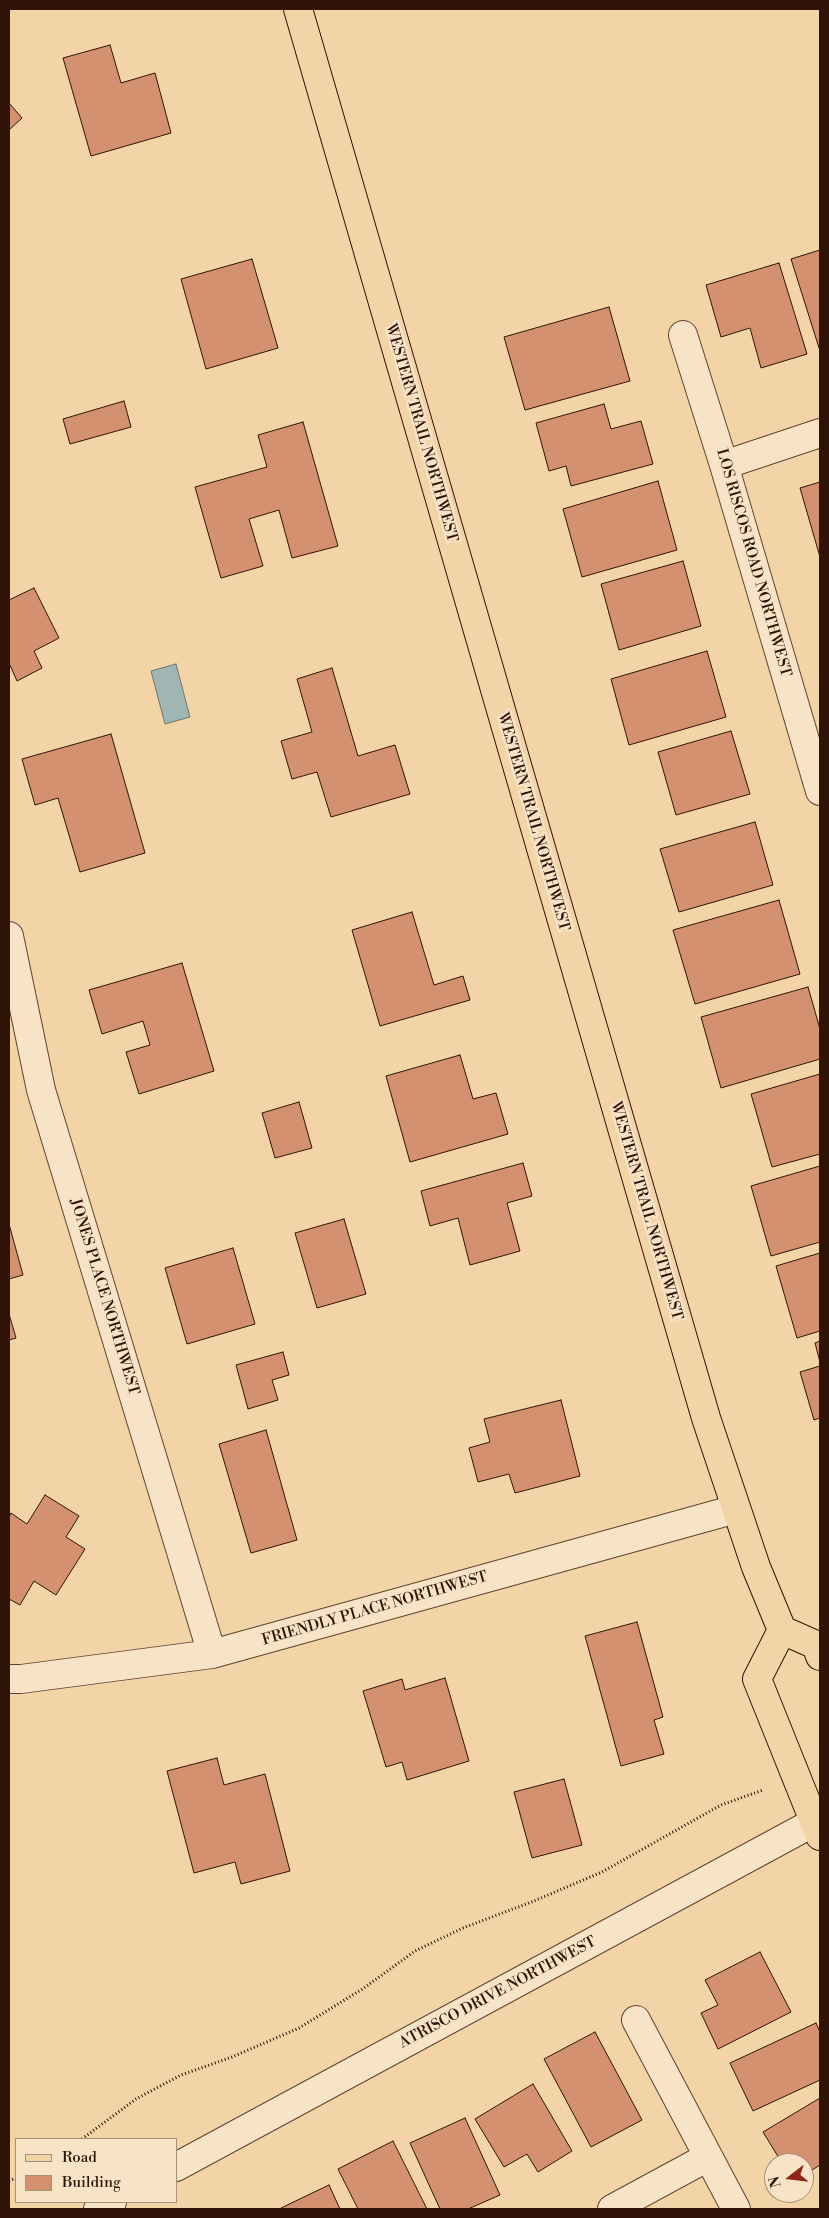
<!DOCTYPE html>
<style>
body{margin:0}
#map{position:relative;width:829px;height:2218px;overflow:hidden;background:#f2d4a7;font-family:"Libre Bodoni",serif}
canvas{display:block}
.frame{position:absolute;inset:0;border:10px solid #301307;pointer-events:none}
.legend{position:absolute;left:15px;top:2138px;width:162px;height:65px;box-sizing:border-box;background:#f7e3c6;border:1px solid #a7907a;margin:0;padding:6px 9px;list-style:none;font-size:15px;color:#301307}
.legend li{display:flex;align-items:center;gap:10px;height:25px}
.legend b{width:25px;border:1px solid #a7907a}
.north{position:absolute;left:764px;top:2153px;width:50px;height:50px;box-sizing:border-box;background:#f7e3c6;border:1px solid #a7907a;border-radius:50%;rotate:254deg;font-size:14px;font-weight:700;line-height:20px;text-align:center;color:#301307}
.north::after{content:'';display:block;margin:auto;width:18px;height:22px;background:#8f2418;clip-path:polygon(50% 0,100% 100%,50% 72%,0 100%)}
</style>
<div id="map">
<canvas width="829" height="2218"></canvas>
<div class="frame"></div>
<ul class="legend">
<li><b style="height:6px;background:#f2d4a7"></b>Road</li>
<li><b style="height:14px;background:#d39170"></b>Building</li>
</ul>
<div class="north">N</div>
</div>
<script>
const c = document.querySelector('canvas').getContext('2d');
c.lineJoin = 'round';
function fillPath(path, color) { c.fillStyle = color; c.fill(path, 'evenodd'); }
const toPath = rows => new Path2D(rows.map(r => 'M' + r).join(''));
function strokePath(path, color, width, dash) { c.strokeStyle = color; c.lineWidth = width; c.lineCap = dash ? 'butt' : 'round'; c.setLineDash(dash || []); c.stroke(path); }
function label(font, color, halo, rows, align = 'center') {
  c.font = font + ' "Libre Bodoni",serif'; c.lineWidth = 5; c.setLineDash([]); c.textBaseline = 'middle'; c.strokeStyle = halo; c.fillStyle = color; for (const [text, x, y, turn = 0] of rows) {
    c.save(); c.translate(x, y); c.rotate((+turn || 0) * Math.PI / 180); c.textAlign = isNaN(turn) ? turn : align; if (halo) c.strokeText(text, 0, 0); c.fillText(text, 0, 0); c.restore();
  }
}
const water = toPath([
 [176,664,190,717,165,724,151,671,176,664]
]);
const building = toPath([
 [110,45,121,83,155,73,171,133,91,156,63,58,110,45],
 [9,103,22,118,9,130,9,103],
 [820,250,820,351,791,259,820,250],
 [252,259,278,348,206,369,181,279,252,259],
 [779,263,807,354,761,368,750,328,721,337,706,285,779,263],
 [609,307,630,381,525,410,504,337,609,307],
 [124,401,131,427,70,444,63,419,124,401],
 [604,404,611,429,641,421,653,464,571,486,566,466,549,471,536,423,604,404],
 [303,422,338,546,292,558,279,510,249,519,263,566,221,578,195,487,267,467,258,435,303,422],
 [658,481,677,550,582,577,563,509,658,481],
 [820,482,820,557,800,488,820,482],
 [683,561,701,626,619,650,601,584,683,561],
 [34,588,59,638,34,651,42,668,17,681,9,663,9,600,34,588],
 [707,651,726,717,629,745,611,679,707,651],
 [332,668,358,756,395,745,410,794,331,817,317,772,292,779,281,741,312,732,297,679,332,668],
 [731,731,750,794,676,815,658,752,731,731],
 [111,734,145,853,80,872,58,798,35,805,22,759,111,734],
 [755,822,773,885,679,912,660,849,755,822],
 [779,900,800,974,695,1004,673,930,779,900],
 [412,912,434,985,463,976,470,1000,380,1026,352,930,412,912],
 [182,963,214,1071,139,1094,126,1052,150,1045,143,1021,102,1034,89,990,182,963],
 [808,987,820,1029,820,1059,721,1088,701,1017,808,987],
 [460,1055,473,1099,496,1093,508,1134,410,1162,386,1076,460,1055],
 [820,1074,820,1154,772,1167,751,1094,820,1074],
 [299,1102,312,1148,275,1158,262,1113,299,1102],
 [523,1163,532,1196,507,1203,520,1251,470,1265,458,1218,430,1226,421,1191,523,1163],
 [820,1166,820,1242,771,1256,751,1186,820,1166],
 [344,1219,366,1294,317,1308,295,1233,344,1219],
 [9,1224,23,1275,9,1279,9,1224],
 [233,1248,255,1324,187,1344,165,1268,233,1248],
 [820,1253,820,1331,797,1338,776,1266,820,1253],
 [9,1314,16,1338,9,1340,9,1314],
 [820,1341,820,1362,815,1343,820,1341],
 [283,1352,289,1375,272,1380,278,1400,248,1409,236,1365,283,1352],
 [820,1366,820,1418,814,1420,800,1372,820,1366],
 [561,1400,580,1476,515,1493,509,1474,478,1482,469,1448,490,1442,484,1419,561,1400],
 [266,1430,297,1540,251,1553,219,1444,266,1430],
 [45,1495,79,1516,66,1537,85,1549,56,1595,34,1581,20,1605,9,1599,9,1517,11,1513,27,1524,45,1495],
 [637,1622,663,1717,654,1720,664,1754,621,1766,585,1636,637,1622],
 [445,1678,469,1761,407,1780,402,1762,386,1767,363,1691,402,1679,405,1690,445,1678],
 [217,1758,224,1785,265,1774,290,1871,241,1884,235,1862,194,1873,167,1771,217,1758],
 [564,1779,582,1845,532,1858,514,1792,564,1779],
 [760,1952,791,2012,718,2049,701,2013,718,2005,705,1980,760,1952],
 [816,2023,820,2032,820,2080,753,2111,730,2063,816,2023],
 [595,2032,642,2120,591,2147,544,2059,595,2032],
 [533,2084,572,2151,538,2172,527,2154,504,2167,475,2119,533,2084],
 [820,2098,820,2165,804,2175,804,2163,782,2163,763,2132,820,2098],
 [465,2118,500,2195,468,2209,440,2209,410,2143,465,2118],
 [393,2141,427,2209,358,2209,338,2169,393,2141],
 [329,2185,340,2209,281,2209,281,2208,329,2185]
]);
const path = toPath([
 [82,2139,136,2099,181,2075,232,2057,299,2028,364,1988,415,1951,463,1928,534,1901,602,1872,721,1805,763,1790],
 [9,2181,16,2178]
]);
const minor = toPath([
 [683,335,724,465,820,791],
 [724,465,820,433],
 [9,936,41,1090,212,1654],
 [9,1679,21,1679,212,1654,736,1509],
 [636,2020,736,2209],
 [176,2167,820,1819],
 [98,2209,112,2202],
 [612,2209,708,2157]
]);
const major = toPath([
 [298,9,706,1418,756,1567,782,1630,816,1645,820,1656],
 [782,1630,757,1679,820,1836]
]);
const streetNames = [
 ["WESTERN TRAIL NORTHWEST",421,433,74],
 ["LOS RISCOS ROAD NORTHWEST",753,563,74],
 ["WESTERN TRAIL NORTHWEST",533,822,74],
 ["WESTERN TRAIL NORTHWEST",646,1211,74],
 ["JONES PLACE NORTHWEST",104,1297,73],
 ["FRIENDLY PLACE NORTHWEST",375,1609,-16],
 ["ATRISCO DRIVE NORTHWEST",498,1993,-28]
];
fillPath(water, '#9fb6b2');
strokePath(water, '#73756e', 1);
fillPath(building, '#d39170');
strokePath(building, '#301307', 1);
strokePath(minor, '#60432f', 30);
strokePath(major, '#301307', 30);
strokePath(path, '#301307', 3, [1, 2.5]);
strokePath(minor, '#f7e3c6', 28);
strokePath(major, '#f2d4a7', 28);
label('15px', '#301307', '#f7e3c6', streetNames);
</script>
